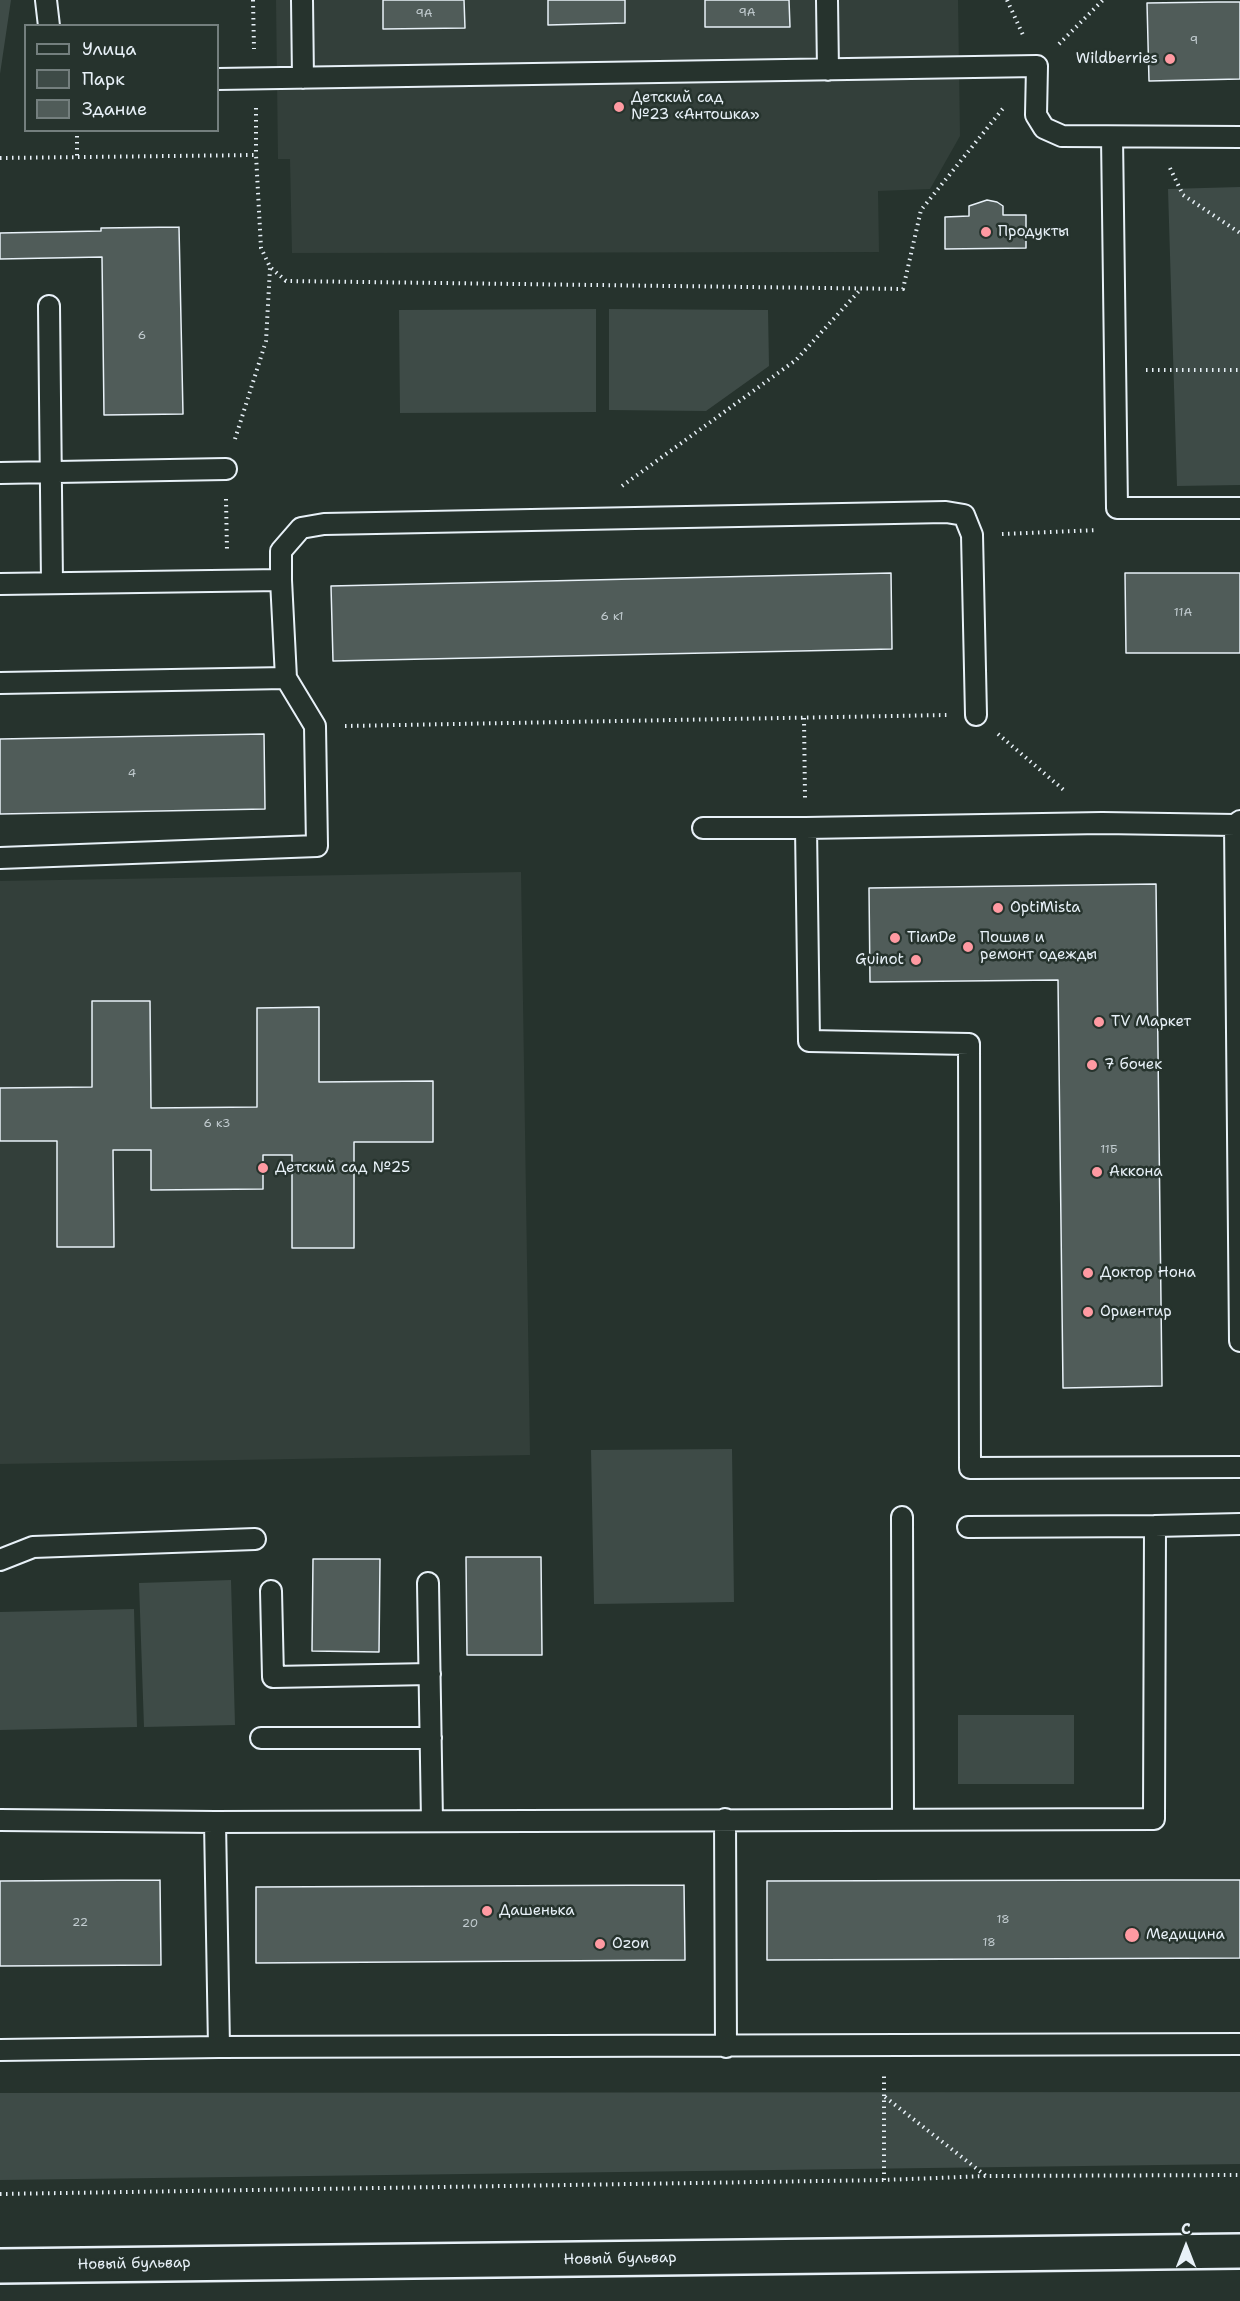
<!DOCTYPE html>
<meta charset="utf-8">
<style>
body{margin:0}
#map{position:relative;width:1240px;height:2301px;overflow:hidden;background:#26332d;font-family:"Shantell Sans",sans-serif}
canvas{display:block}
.legend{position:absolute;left:24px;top:24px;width:195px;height:108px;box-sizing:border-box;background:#26332d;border:2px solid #747f7e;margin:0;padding:8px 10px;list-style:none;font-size:18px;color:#e8f1f8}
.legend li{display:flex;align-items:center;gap:12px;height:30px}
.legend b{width:30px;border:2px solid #747f7e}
.north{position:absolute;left:1156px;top:2217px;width:60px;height:60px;-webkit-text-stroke:4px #26332d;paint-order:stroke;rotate:0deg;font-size:16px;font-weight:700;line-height:24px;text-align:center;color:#e8f1f8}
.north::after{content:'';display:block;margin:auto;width:21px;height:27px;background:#e8f1f8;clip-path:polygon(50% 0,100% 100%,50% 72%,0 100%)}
</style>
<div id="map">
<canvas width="1240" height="2301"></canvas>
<ul class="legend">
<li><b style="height:8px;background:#26332d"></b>Улица</li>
<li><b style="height:16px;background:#3e4b47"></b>Парк</li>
<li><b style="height:16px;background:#505c59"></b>Здание</li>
</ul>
<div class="north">С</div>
</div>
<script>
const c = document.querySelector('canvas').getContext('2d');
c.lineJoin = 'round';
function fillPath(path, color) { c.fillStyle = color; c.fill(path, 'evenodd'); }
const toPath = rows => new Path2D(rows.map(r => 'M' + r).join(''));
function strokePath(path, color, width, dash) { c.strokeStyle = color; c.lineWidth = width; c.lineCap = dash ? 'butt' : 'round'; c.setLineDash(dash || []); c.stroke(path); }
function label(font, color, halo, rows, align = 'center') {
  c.font = font + ' "Shantell Sans",sans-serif'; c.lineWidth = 5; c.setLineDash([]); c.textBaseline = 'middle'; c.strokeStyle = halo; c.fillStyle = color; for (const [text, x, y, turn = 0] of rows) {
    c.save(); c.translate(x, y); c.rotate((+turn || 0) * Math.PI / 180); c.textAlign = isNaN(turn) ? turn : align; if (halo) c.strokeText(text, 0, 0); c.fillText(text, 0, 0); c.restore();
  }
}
const built = toPath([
 [276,0,958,0,960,136,930,189,878,191,879,252,292,253,290,159,278,159],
 [521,872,530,1455,0,1464,0,881]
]);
const green = toPath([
 [0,0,11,0,0,74],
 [1240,187,1240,485,1177,486,1168,189],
 [596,309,596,412,400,413,399,310],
 [609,309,768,310,769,366,706,411,609,410],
 [732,1449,734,1602,594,1604,591,1450],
 [231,1580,235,1725,144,1727,139,1583],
 [134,1609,137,1727,0,1730,0,1612],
 [958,1715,1074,1715,1074,1784,958,1784],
 [1240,2092,1240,2164,0,2180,0,2093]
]);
const building = toPath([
 [383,0,464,0,465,28,383,29,383,0],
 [548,0,625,0,625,23,548,25,548,0],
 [705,0,789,0,790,27,705,27,705,0],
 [1218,2,1240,2,1240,79,1149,81,1147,3,1218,2],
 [987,200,997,202,1003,206,1003,215,1026,215,1026,248,945,249,945,217,969,216,969,206,987,200],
 [179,227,183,414,104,415,102,257,0,259,0,233,101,231,101,228,179,227],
 [891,573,892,649,333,661,331,586,891,573],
 [1125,573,1240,573,1240,653,1126,653,1125,573],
 [264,734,265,809,0,814,0,739,264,734],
 [1156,884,1162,1386,1063,1388,1058,980,870,982,869,888,1156,884],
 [92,1001,150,1001,151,1108,257,1107,257,1008,319,1007,319,1082,433,1081,433,1142,354,1142,354,1248,292,1248,292,1155,263,1155,263,1189,151,1190,151,1150,113,1150,114,1247,57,1247,57,1141,0,1141,0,1088,92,1087,92,1001],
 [466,1557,541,1557,542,1655,467,1655,466,1557],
 [313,1559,380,1559,379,1652,312,1651,313,1559],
 [160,1880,161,1965,0,1966,0,1881,160,1880],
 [1167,1880,1240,1880,1240,1958,767,1960,767,1881,1167,1880],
 [684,1885,685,1960,256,1963,256,1887,684,1885]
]);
const path = toPath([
 [253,0,254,49],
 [1007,0,1023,35],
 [1059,44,1103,0],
 [256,108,256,155],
 [77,130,77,156],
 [0,158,256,155,261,248,270,267,286,281,903,289,921,210,1005,106],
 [1170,168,1183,195,1240,233],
 [1146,370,1240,370],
 [235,439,266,341,270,268],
 [622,486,796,360,860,290],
 [226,499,227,551],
 [1002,534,1097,530],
 [804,718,805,798],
 [345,726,947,715],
 [998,734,1065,791],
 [885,2097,986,2176],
 [884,2180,884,2076],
 [0,2194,884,2180,986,2176,1240,2175]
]);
const service = toPath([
 [46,0,49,26],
 [302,0,303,78],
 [827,0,828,70],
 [218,79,1037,66,1036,115,1044,128,1062,136,1240,137],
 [1112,137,1117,508,1240,508],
 [49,306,52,583],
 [0,473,226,469],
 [0,584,281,580,281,551,301,528,324,524,946,512,964,515,972,535,976,715],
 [0,683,286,678],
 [1240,821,1235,825,1240,1341],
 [1235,825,1102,823,806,828,809,1041,969,1044,970,1468,1240,1467],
 [703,828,806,828],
 [0,858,317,846,315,726,286,678,281,580],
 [902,1517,903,1819],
 [968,1527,1155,1526],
 [0,1560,33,1547,255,1539],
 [428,1583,432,1821],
 [271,1591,273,1677,430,1674],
 [261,1738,431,1738],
 [725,1819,726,2047],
 [0,1820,215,1822,1154,1819,1155,1526,1240,1524],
 [215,1822,219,2047],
 [0,2050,219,2047,1240,2044]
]);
const secondary = toPath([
 [0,2266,1240,2251]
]);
const markers = [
 [1170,59,6,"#ff9aa2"],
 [619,107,6,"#ff9aa2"],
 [986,232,6,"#ff9aa2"],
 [998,908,6,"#ff9aa2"],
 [895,938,6,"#ff9aa2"],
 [968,947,6,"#ff9aa2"],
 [916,960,6,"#ff9aa2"],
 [1099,1022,6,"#ff9aa2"],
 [1092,1065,6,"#ff9aa2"],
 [263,1168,6,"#ff9aa2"],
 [1097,1172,6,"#ff9aa2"],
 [1088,1273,6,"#ff9aa2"],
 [1088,1312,6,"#ff9aa2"],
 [487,1911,6,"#ff9aa2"],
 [1132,1935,8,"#ff9aa2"],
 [600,1944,6,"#ff9aa2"]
];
const numberNames = [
 ["9А",747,13],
 ["9А",424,14],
 ["9",1194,41],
 ["6",142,336],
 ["11А",1183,613],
 ["6 к1",612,617],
 ["4",132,774],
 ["6 к3",217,1124],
 ["11Б",1109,1150],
 ["18",1003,1920],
 ["22",80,1923],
 ["20",470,1924],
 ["18",989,1943]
];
const poiNames = [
 ["Wildberries",1158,59,"right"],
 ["Детский сад",631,98],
 ["№23 «Антошка»",631,115],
 ["Продукты",998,232],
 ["OptiMista",1010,908],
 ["TianDe",907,938],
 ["Пошив и",980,938],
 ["ремонт одежды",980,955],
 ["Guinot",904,960,"right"],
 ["TV Маркет",1111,1022],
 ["7 бочек",1104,1065],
 ["Детский сад №25",275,1168],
 ["Аккона",1109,1172],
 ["Доктор Нона",1100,1273],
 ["Ориентир",1100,1312],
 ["Дашенька",499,1911],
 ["Медицина",1146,1935],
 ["Ozon",612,1944]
];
const streetNames = [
 ["Новый бульвар",620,2259,-1],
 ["Новый бульвар",134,2264,-1]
];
fillPath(built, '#333f3a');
fillPath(green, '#3e4b47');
fillPath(building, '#505c59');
strokePath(building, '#e8f1f8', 1.5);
strokePath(service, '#e8f1f8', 24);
strokePath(secondary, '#e8f1f8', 38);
strokePath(path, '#e8f1f8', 4, [1.5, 4.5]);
strokePath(service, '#26332d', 20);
strokePath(secondary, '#26332d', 33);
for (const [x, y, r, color] of markers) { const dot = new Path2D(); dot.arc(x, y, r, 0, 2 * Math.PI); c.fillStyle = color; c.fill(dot); strokePath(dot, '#26332d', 2); }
label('12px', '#c2ccd0', null, numberNames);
label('15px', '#e8f1f8', '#26332d', poiNames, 'left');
label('15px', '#e8f1f8', '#26332d', streetNames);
</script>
